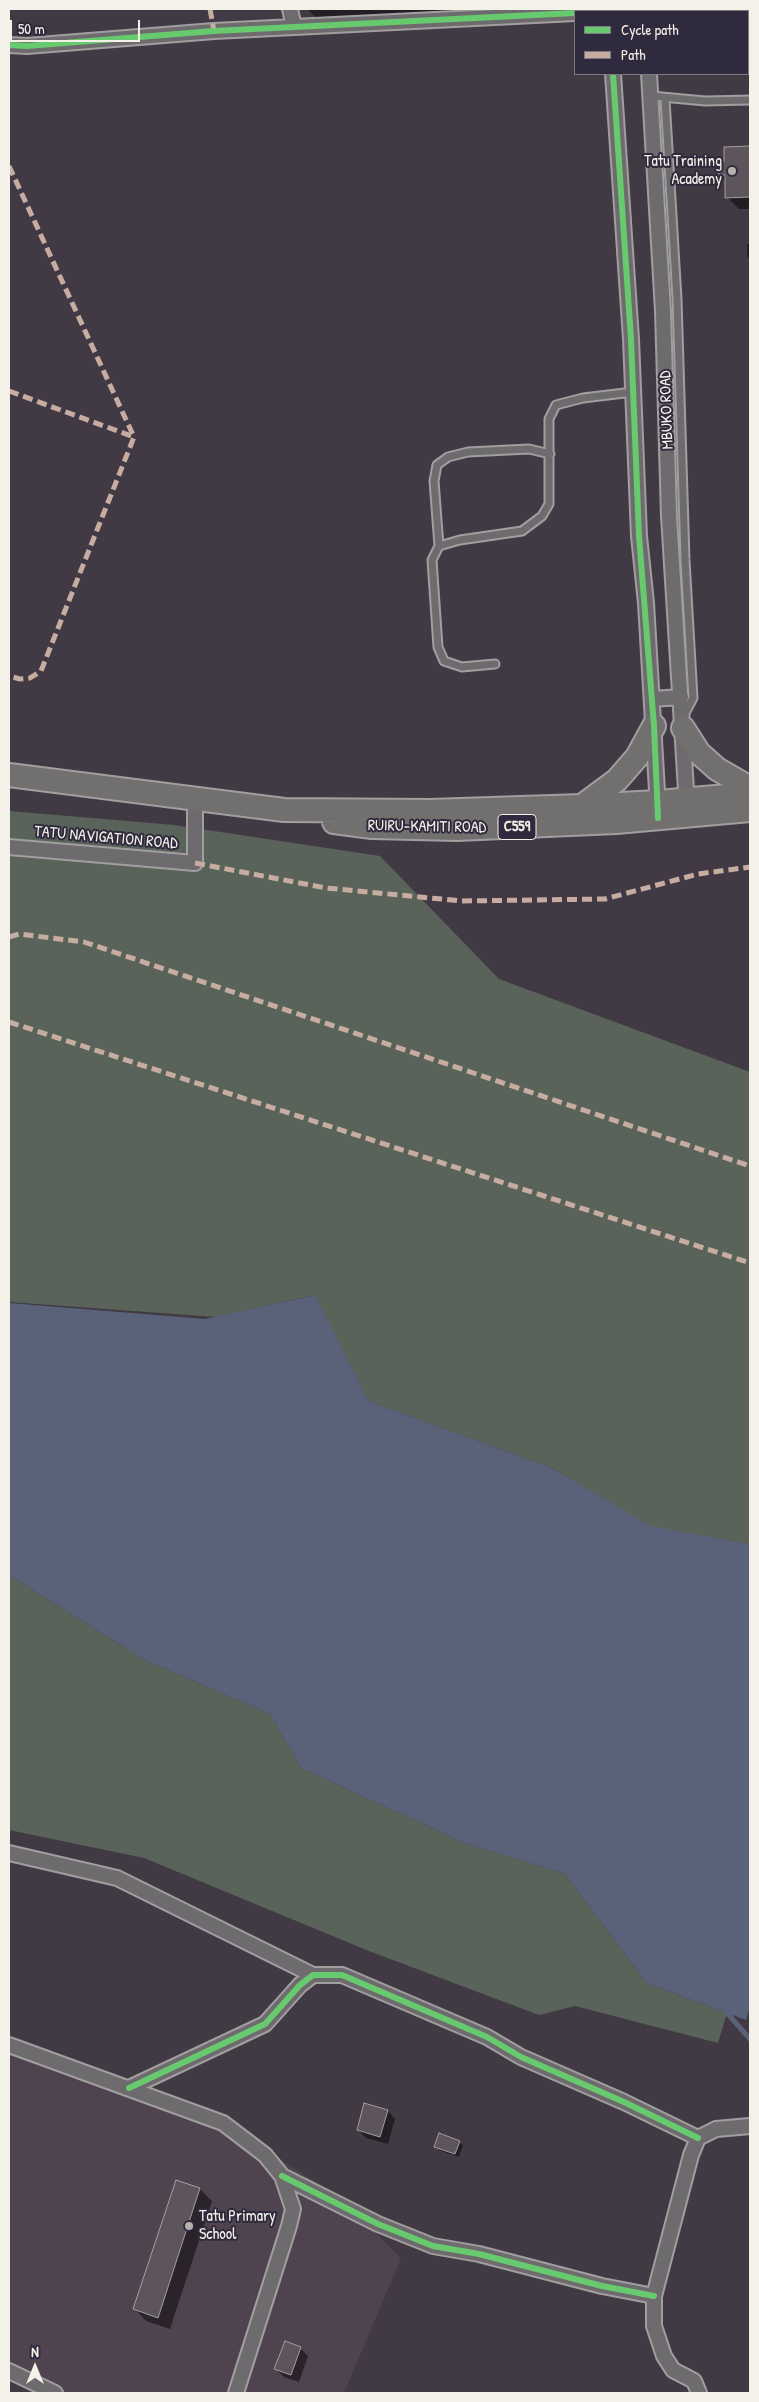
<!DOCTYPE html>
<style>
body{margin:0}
#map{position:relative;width:759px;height:2402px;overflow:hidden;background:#413a44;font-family:"Patrick Hand",sans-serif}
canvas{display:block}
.frame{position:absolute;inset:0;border:10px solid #f4f1e8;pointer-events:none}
.legend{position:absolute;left:574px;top:10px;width:175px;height:65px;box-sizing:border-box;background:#2f2a3d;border:1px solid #7e7a81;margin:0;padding:6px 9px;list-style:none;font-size:15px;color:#f4f1e8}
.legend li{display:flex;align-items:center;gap:10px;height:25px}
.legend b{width:25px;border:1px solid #7e7a81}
.north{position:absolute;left:10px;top:2342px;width:50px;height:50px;-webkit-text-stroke:4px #2f2a3d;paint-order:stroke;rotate:0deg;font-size:14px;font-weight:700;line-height:20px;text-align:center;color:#f4f1e8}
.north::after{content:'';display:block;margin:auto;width:18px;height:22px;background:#f4f1e8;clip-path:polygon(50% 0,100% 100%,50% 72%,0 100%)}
.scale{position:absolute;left:10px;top:20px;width:130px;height:22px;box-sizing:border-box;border:2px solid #f4f1e8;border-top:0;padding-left:6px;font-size:15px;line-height:18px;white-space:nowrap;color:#f4f1e8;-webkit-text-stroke:4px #2f2a3d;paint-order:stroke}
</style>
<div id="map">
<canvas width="759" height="2402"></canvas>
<div class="frame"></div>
<ul class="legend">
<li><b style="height:6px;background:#67ca6e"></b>Cycle path</li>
<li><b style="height:6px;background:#c7aca2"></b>Path</li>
</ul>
<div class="north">N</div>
<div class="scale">50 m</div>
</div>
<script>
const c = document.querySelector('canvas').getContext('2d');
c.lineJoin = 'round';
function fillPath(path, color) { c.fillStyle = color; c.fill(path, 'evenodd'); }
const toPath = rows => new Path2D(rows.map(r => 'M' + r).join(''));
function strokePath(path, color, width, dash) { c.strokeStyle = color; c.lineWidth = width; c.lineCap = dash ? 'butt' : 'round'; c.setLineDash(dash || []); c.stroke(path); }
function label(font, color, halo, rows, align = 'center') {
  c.font = font + ' "Patrick Hand",sans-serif'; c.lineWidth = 4; c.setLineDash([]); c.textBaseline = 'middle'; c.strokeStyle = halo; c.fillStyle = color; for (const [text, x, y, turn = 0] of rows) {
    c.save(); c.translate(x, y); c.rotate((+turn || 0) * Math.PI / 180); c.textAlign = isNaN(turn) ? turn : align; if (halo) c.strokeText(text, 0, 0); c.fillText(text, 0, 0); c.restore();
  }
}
const built = toPath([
 [9,2043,195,2106,337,2195,401,2258,344,2393,52,2393,9,2371]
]);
const green = toPath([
 [9,811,174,825,380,856,499,979,750,1072,750,1544,650,1527,554,1469,369,1401,314,1295,216,1317,9,1302],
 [9,1575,143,1659,270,1714,301,1768,465,1843,565,1874,647,1983,727,2013,718,2043,575,2006,539,2015,369,1951,144,1858,9,1830]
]);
const water = toPath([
 [315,1295,369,1401,554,1469,650,1526,750,1544,750,2006,746,2020,647,1983,565,1874,465,1843,301,1768,270,1714,143,1659,9,1575,9,1303,205,1319]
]);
const shadow = toPath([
 [307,9,534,9,323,24],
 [748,52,750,52,750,73,748,73],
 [750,148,750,209,739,209,727,197,726,181,720,175,725,163,725,149],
 [747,244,750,244,750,259,747,256],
 [388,2111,395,2119,388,2144,366,2138,358,2130],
 [459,2142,463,2145,459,2157,439,2150,436,2147],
 [176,2181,200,2189,212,2201,170,2329,146,2321,135,2309],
 [300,2348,308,2356,299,2382,284,2377,276,2369]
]);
const stream = toPath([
 [727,2013,750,2039]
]);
const building = toPath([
 [750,146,750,197,725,198,725,175,719,175,718,162,724,162,724,147,750,146],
 [364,2103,388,2110,380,2137,357,2130,364,2103],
 [439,2133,460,2141,455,2154,434,2147,439,2133],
 [176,2180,200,2188,158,2318,133,2309,176,2180],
 [285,2341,301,2347,291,2375,274,2369,285,2341]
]);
const lane = toPath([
 [651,96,705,101,750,100],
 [665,99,677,299,685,560,693,698,684,715],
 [439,546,434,481,437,465,448,457,468,452,529,449,550,454],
 [495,664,462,667,444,661,438,647,432,560,439,546,460,540,522,531,542,516,549,504,549,419,556,405,583,398,633,392]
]);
const street = toPath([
 [290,9,294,27],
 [610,9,610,11],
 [645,9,645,11],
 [9,45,27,46,214,31,575,13],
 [613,74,631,339,639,536,646,603,658,808],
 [649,74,663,311,669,516,687,806],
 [652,699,681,697],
 [9,847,195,863,195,799],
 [9,1853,117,1878,313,1975],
 [9,2045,223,2123,265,2155,282,2176,293,2209,289,2226,236,2393],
 [129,2088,265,2024,300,1985,313,1975,342,1975,487,2037,521,2057,624,2102,698,2138],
 [282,2176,378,2224,433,2246,479,2254,602,2286,654,2296],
 [9,2371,55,2393],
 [699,2393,694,2381,673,2370,664,2356,654,2326,654,2296,691,2155,698,2138,716,2129,750,2126]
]);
const primary = toPath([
 [683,728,699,753,717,769,750,788],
 [9,775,284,810,430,811,582,806,658,802,750,794],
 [582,806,617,780,637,757,654,726],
 [334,822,372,827,457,829,616,822,750,810]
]);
const quiet = toPath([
 [210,9,214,31],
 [9,166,134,437,41,671,30,678,20,679,9,676],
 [9,391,134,437],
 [195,863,326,888,462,901,605,899,698,874,750,867],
 [9,937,19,934,84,942,750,1166],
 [9,1022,750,1263]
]);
const cycleway = toPath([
 [9,45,27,46,214,31,575,13],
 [613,74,631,339,639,536,654,726,658,818],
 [129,2088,265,2024,300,1985,313,1975,342,1975,487,2037,521,2057,624,2102,698,2138],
 [282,2176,378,2224,433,2246,479,2254,602,2286,654,2296]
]);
const markers = [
 [732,171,5,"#b5b1af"],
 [189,2226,5,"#b5b1af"]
];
const shields = [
 [517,827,38]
];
const shieldNames = [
 ["C559",517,827]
];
const poiNames = [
 ["Tatu Training",722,162],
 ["Academy",722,180],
 ["Tatu Primary",199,2217,"left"],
 ["School",199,2235,"left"]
];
const streetNames = [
 ["MBUKO ROAD",667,410,-92],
 ["RUIRU-KAMITI ROAD",427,827,1],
 ["TATU NAVIGATION ROAD",106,838,5]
];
fillPath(built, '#504350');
fillPath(green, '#5a635a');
fillPath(water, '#596279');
fillPath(shadow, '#0007');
strokePath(stream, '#596279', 5);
fillPath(building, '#5d555b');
strokePath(building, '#a19ea0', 1);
strokePath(lane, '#a19ea0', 11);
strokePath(street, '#a19ea0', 18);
strokePath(primary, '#a19ea0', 26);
strokePath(lane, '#6e6b6e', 7);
strokePath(street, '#6e6b6e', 14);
strokePath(primary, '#726f6f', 22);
strokePath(quiet, '#c7aca2', 5, [10, 5]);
strokePath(cycleway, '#67ca6e', 6);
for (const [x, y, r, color] of markers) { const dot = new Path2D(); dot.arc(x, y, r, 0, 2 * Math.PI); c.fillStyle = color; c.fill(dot); strokePath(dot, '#2f2a3d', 2); }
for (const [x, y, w] of shields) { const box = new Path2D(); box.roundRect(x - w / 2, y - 12.5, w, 25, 4); c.fillStyle = '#2f2a3d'; c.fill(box); strokePath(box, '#f4f1e8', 1); }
label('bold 15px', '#f4f1e8', null, shieldNames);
label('16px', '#f4f1e8', '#2f2a3d', poiNames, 'right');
label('16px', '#f4f1e8', '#2f2a3d', streetNames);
</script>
